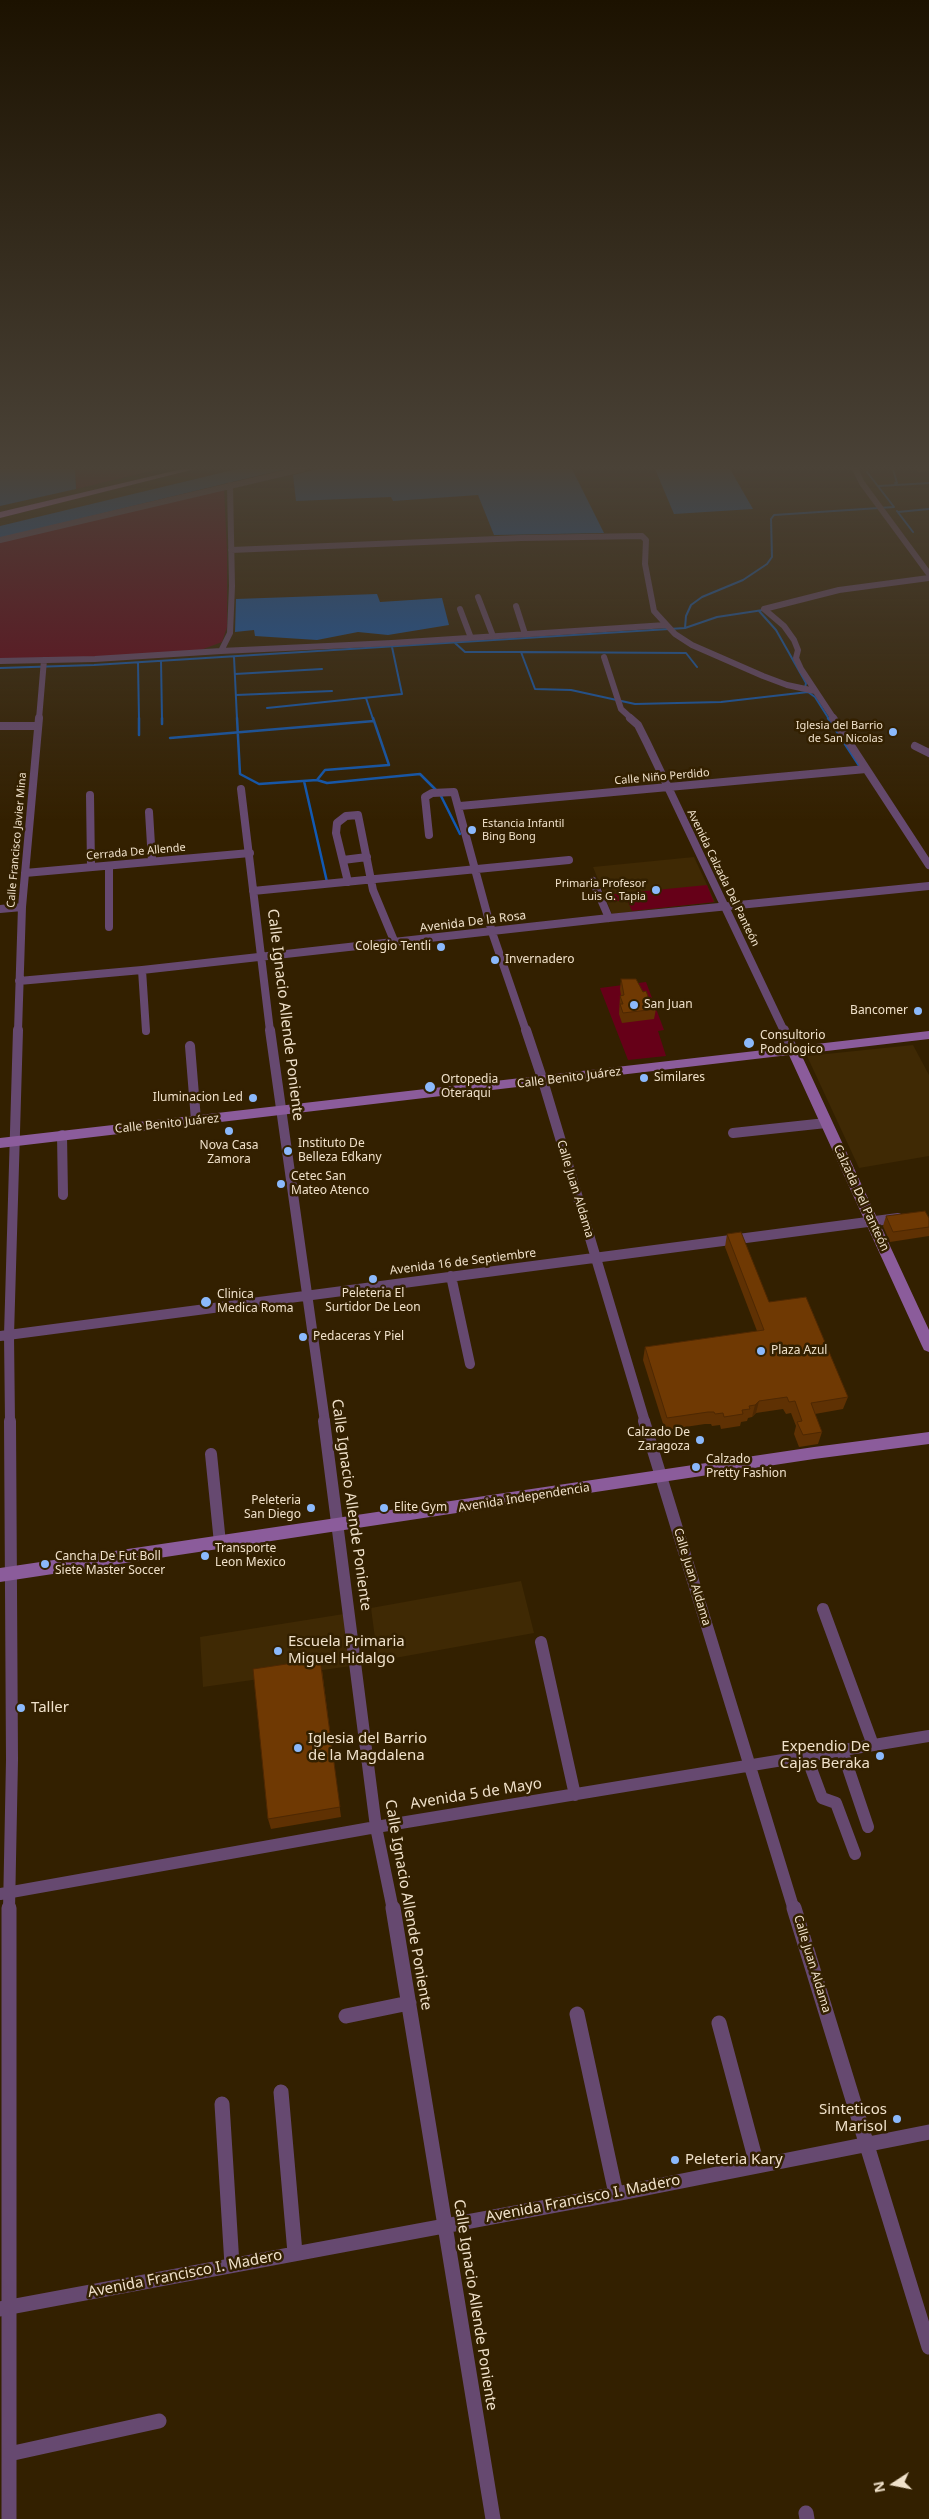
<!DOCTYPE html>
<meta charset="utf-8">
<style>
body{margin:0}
#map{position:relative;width:929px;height:2519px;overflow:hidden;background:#332000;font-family:"Noto Sans",sans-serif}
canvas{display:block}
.north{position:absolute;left:869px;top:2459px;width:50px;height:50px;-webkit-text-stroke:4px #332000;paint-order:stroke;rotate:259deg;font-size:14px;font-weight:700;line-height:20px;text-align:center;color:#f0e1ca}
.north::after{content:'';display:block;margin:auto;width:18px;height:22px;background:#f0e1ca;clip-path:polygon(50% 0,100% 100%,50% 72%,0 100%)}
</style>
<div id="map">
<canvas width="929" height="2519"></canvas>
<div class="north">N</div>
</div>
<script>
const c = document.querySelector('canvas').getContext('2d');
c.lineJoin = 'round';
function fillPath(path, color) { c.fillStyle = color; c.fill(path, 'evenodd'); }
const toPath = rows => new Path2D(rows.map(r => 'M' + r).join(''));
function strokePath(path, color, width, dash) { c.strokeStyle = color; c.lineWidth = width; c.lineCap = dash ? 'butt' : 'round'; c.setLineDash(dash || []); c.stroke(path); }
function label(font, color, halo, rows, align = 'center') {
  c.font = font + ' "Noto Sans",sans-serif'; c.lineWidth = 5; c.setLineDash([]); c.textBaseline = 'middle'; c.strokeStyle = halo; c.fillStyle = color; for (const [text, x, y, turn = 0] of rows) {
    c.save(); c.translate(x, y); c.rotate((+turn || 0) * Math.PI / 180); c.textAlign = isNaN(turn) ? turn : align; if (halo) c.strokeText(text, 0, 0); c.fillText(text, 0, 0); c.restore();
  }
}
const built = toPath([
 [694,857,715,902,612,914,593,867],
 [913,1045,929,1075,929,1156,859,1168,807,1056],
 [521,1581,534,1633,378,1661,371,1608],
 [350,1613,358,1665,203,1687,200,1637]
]);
const green = toPath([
 [75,469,160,469,76,489],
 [224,487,227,552,227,627,222,642,198,651,81,658,0,659,0,541],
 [707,885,714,902,632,911,627,900,608,902,605,895],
 [646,982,664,1030,658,1031,666,1056,628,1060,600,988]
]);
const water = toPath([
 [0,469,75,469,76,489,0,506],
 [237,469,286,469,0,538,0,526],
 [318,469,572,469,604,533,494,535,478,495,393,501,391,497,296,501,293,475],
 [655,469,730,469,753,509,674,514],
 [377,594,380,602,442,598,449,625,388,635,358,632,317,640,255,636,254,630,235,632,236,599]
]);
const streamFar1 = toPath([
 [893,469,897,483,895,483],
 [879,486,929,483],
 [897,511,913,532],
 [898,512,929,509],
 [759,611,776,630,806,683,805,688],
 [685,628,686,616,691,605,702,597,743,580,767,564,772,557,771,519,774,515,894,507,867,472],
 [455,643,465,652,521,652,535,689,571,690,635,704,721,702,808,692,815,697,829,719],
 [521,652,686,653,697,667],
 [234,657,237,719],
 [161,661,162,719],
 [138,663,139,719],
 [0,668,94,665,685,628,717,617,763,610],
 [235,674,322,669],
 [236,695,332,691],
 [366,698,373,719],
 [267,708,402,694,392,647]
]);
const stream = toPath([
 [139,718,139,735],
 [162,718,162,724],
 [237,718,240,774,259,784,317,780,327,783,420,774,436,790],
 [828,718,860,767],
 [170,738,374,721],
 [317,780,325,770,389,765,373,718],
 [304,781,327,882],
 [441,796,460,834]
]);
const minorFar4 = toPath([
 [855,469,862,483,929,574],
 [0,540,302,469],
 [231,550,521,538,642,536,646,540,645,564,654,611,675,634,692,645,763,676,787,685,815,691],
 [478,597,493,636],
 [516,606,525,634],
 [460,609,471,638],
 [221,651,392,643,666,625],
 [604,657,621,709,632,719],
 [0,661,95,659,221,651,230,633,232,586,230,485],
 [39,719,44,660],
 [834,719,801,669,796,658,798,650,794,640,784,626,764,609,839,590,929,578]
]);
const minorFar3 = toPath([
 [630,718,638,725,647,743,784,1031],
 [833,718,929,865],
 [0,726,38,726],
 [915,746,929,753],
 [241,789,270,1031],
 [90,795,91,867],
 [460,806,866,769],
 [149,812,152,861],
 [429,835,425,797,432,793,454,792,492,932,526,1031],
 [343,860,367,857],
 [109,866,109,927],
 [25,873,250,853],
 [593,881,609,918],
 [348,882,336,833,337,823,346,816,358,815,373,890,395,943],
 [253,891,569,860],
 [0,909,22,907],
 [142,970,146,1031],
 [19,981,142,970,609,918,929,886],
 [18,1031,22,907,39,718]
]);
const minorFar2 = toPath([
 [270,1030,325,1422],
 [526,1030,543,1081,645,1422],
 [784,1030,793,1050],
 [190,1046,196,1120],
 [733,1133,826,1123],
 [62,1135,63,1195],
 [451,1276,470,1364],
 [0,1336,898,1218],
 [10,1422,9,1335,18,1030]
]);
const minorFar1 = toPath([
 [324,1421,376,1827,393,1910],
 [644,1421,794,1910],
 [211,1454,220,1543],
 [823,1609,873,1745],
 [541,1642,575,1795],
 [842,1750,868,1827],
 [806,1755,822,1798,836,1803,855,1854],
 [0,1894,376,1827,929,1736],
 [9,1910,12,1760,10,1421]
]);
const minor = toPath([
 [9,1908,9,2519],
 [393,1908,493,2519],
 [794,1908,929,2347],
 [577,2014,616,2194],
 [346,2016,409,2003],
 [719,2023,757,2165],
 [281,2092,295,2253],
 [222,2104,232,2265],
 [0,2309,616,2194,929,2132],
 [9,2454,159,2421],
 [806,2513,807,2519]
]);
const secondary = toPath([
 [929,1031,929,1039,801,1054,929,1330,929,1352,924,1350,922,1346,789,1055,0,1148,0,1138,929,1031],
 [929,1432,929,1444,814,1459,0,1582,0,1568,814,1447,929,1432]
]);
const motorway = toPath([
 [182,469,195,469,0,518,0,512,182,469]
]);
const wall = toPath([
 [915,469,929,469,929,471,918,472],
 [621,979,643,992,656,1009,654,1019,622,1023,619,1014,620,996,621,996,620,989],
 [886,1216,929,1218,929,1236,890,1242,883,1226],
 [727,1234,769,1302,848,1397,843,1409,815,1414,822,1432,818,1444,799,1447,794,1434,796,1426,791,1413,786,1414,783,1409,756,1413,752,1417,748,1418,747,1421,741,1422,740,1426,721,1429,720,1425,712,1426,711,1424,705,1424,665,1430,643,1360,645,1347,757,1331,725,1247],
 [322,1670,341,1817,271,1829,268,1819]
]);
const shadedWall = toPath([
 [759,1401,756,1413,752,1417,755,1405]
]);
const building = toPath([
 [621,979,636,979,643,992,646,991,649,999,652,999,656,1009,623,1013,620,1004,623,1004,620,996,624,995,621,979],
 [925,1211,929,1218,929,1227,893,1232,886,1216,925,1211],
 [741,1232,769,1302,806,1297,848,1397,811,1403,822,1432,803,1435,797,1422,802,1421,795,1401,789,1402,787,1397,759,1401,755,1405,749,1406,750,1409,742,1410,743,1414,724,1417,723,1413,715,1414,714,1412,708,1412,667,1418,645,1347,764,1330,727,1234,741,1232],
 [320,1659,340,1807,268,1819,253,1669,320,1659]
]);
const markers = [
 [893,732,5,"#8bb9fc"],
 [472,830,5,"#8bb9fc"],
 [656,890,5,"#8bb9fc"],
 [441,947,5,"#8bb9fc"],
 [495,960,5,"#8bb9fc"],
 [634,1005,5,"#8bb9fc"],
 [918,1011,5,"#8bb9fc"],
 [749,1043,6,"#8bb9fc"],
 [644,1078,5,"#8bb9fc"],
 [430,1087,6,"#8bb9fc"],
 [253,1098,5,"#8bb9fc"],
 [229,1131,5,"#8bb9fc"],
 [288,1151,5,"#8bb9fc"],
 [281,1184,5,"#8bb9fc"],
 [373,1279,5,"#8bb9fc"],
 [206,1302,6,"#8bb9fc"],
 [303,1337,5,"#8bb9fc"],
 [761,1351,5,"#8bb9fc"],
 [700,1440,5,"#8bb9fc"],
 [696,1467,5,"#8bb9fc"],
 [311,1508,5,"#8bb9fc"],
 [384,1508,5,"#8bb9fc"],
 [205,1556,5,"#8bb9fc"],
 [45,1564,5,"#8bb9fc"],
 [278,1651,5,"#8bb9fc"],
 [21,1708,5,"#8bb9fc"],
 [298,1748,5,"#8bb9fc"],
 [880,1756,5,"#8bb9fc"],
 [897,2119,5,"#8bb9fc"],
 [675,2160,5,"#8bb9fc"]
];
const farPoinames = [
 ["Iglesia del Barrio",883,726],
 ["de San Nicolas",883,739],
 ["Estancia Infantil",482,824,"left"],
 ["Bing Bong",482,837,"left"],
 ["Primaria Profesor",646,884],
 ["Luis G. Tapia",646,897]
];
const farStreetnames = [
 ["Calle Niño Perdido",662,777,-5],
 ["Calle Francisco Javier Mina",17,840,-85],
 ["Cerrada De Allende",136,852,-5],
 ["Avenida Calzada Del Panteón",723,878,64]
];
const streetNames = [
 ["Avenida De la Rosa",473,922,-7],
 ["Calle Benito Juárez",569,1078,-7],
 ["Calle Benito Juárez",167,1124,-6],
 ["Calle Juan Aldama",575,1189,73],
 ["Calzada Del Panteón",861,1198,65],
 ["Avenida 16 de Septiembre",463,1262,-7],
 ["Avenida Independencia",524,1498,-9],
 ["Calle Juan Aldama",692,1577,73],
 ["Calle Juan Aldama",812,1964,73]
];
const poiNames = [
 ["Colegio Tentli",431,947,"right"],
 ["Invernadero",505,960],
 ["San Juan",644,1005],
 ["Bancomer",908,1011,"right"],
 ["Consultorio",760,1036],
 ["Podologico",760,1050],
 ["Similares",654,1078],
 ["Ortopedia",441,1080],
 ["Oteraqui",441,1094],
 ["Iluminacion Led",243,1098,"right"],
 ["Instituto De",298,1144],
 ["Belleza Edkany",298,1158],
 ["Nova Casa",229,1146,"center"],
 ["Zamora",229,1160,"center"],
 ["Cetec San",291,1177],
 ["Mateo Atenco",291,1191],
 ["Peleteria El",373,1294,"center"],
 ["Surtidor De Leon",373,1308,"center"],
 ["Clinica",217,1295],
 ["Medica Roma",217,1309],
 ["Pedaceras Y Piel",313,1337],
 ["Plaza Azul",771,1351],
 ["Calzado De",690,1433,"right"],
 ["Zaragoza",690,1447,"right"],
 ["Calzado",706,1460],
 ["Pretty Fashion",706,1474],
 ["Peleteria",301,1501,"right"],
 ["San Diego",301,1515,"right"],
 ["Elite Gym",394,1508],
 ["Transporte",215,1549],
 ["Leon Mexico",215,1563],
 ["Cancha De Fut Boll",55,1557],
 ["Siete Master Soccer",55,1571]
];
const nearStreetnames = [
 ["Calle Ignacio Allende Poniente",285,1015,83],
 ["Calle Ignacio Allende Poniente",351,1505,82],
 ["Avenida 5 de Mayo",476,1794,-9],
 ["Calle Ignacio Allende Poniente",408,1905,80],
 ["Avenida Francisco I. Madero",583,2199,-11],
 ["Avenida Francisco I. Madero",185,2274,-11],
 ["Calle Ignacio Allende Poniente",475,2305,81]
];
const nearPoinames = [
 ["Escuela Primaria",288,1642],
 ["Miguel Hidalgo",288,1659],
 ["Taller",31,1708],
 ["Iglesia del Barrio",308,1739],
 ["de la Magdalena",308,1756],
 ["Expendio De",870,1747,"right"],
 ["Cajas Beraka",870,1764,"right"],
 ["Sinteticos",887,2110,"right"],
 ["Marisol",887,2127,"right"],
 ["Peleteria Kary",685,2160]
];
fillPath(built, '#3f2904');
fillPath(green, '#660018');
fillPath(water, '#1159b4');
strokePath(streamFar1, '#1159b4', 2);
strokePath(stream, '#1159b4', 2.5);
strokePath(minorFar4, '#664970', 6);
strokePath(minorFar3, '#664970', 8);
strokePath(minorFar2, '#664970', 10);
strokePath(minorFar1, '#664970', 12);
strokePath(minor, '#664970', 15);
fillPath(secondary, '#8b5c9b');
fillPath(motorway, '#c277da');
fillPath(wall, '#5f3103');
fillPath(shadedWall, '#4e2802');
fillPath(building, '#6f3903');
strokePath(building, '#4e2802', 1);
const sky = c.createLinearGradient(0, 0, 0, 821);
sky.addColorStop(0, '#1c1200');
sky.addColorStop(0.57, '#4a4237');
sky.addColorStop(1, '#4a423700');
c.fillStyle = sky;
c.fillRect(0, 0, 929, 821);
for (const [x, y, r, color] of markers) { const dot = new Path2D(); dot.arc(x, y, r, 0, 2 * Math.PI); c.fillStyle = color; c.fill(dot); strokePath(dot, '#332000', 2); }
label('11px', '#f0e1ca', '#332000', farPoinames, 'right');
label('11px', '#f0e1ca', '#332000', farStreetnames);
label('12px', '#f0e1ca', '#332000', streetNames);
label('12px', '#f0e1ca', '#332000', poiNames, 'left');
label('15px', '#f0e1ca', '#332000', nearStreetnames);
label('15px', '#f0e1ca', '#332000', nearPoinames, 'left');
</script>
